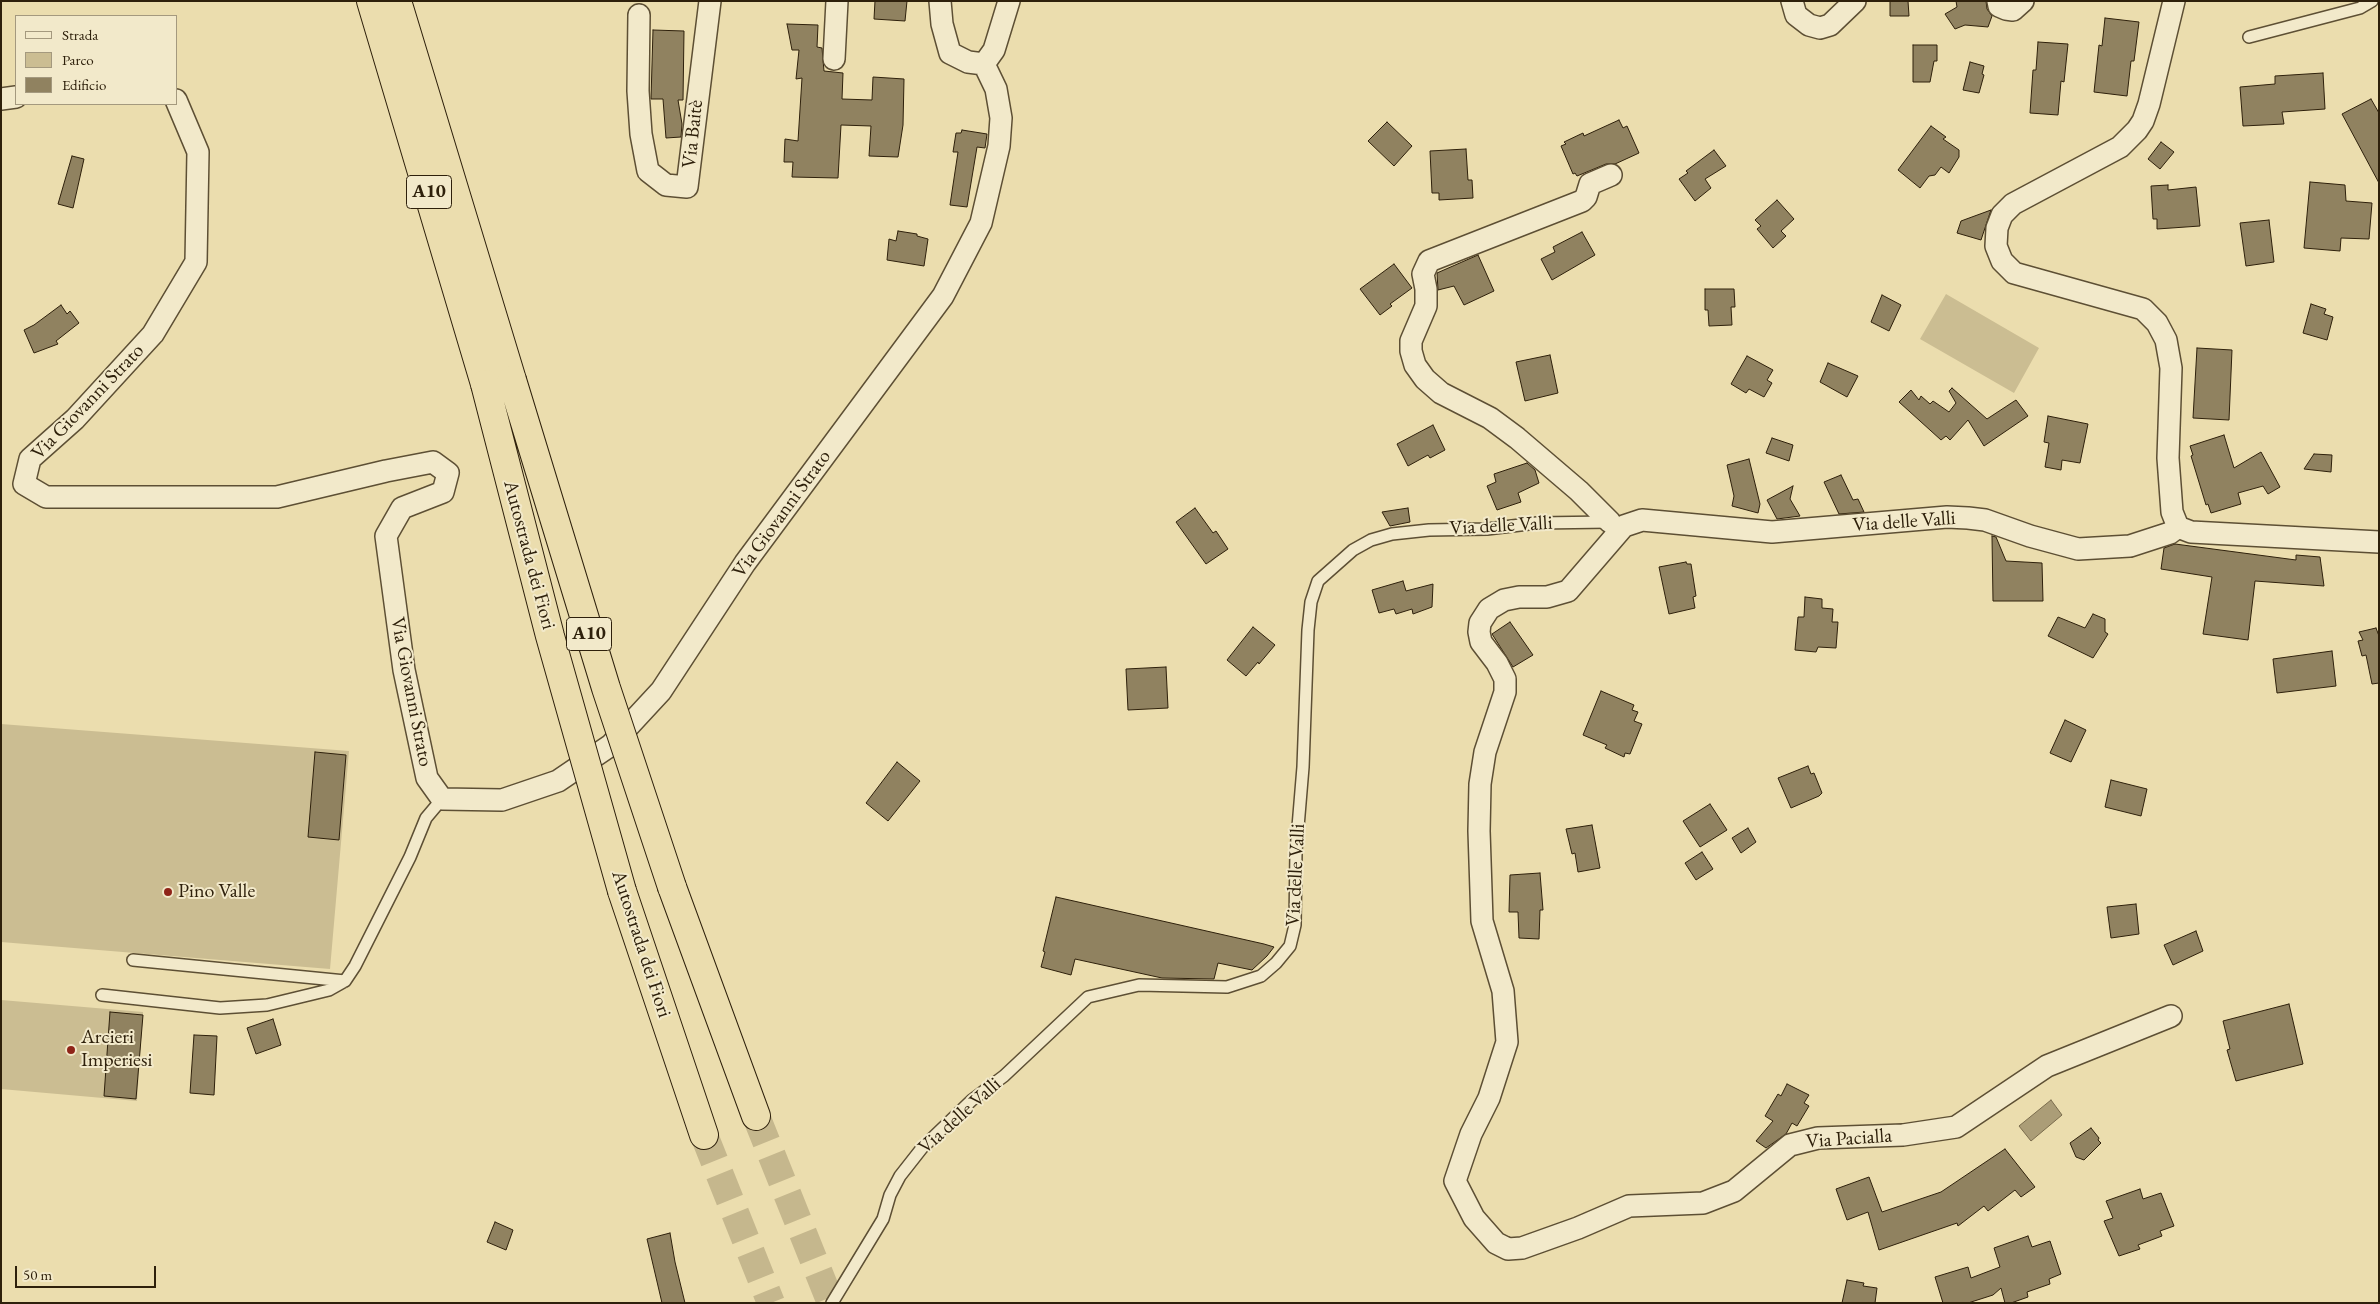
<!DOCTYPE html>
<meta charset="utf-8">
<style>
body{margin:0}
#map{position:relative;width:2380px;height:1304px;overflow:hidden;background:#ebddae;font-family:"EB Garamond",serif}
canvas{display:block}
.frame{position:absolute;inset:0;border:2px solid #2e200b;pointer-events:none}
.legend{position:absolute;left:15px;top:15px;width:162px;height:90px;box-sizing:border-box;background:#f2e9ca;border:1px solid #a4997e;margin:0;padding:6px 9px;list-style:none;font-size:15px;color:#2e200b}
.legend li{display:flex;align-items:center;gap:10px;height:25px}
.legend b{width:25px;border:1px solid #a4997e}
.scale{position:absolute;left:15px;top:1266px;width:141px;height:22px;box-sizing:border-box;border:2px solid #2e200b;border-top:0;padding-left:6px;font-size:15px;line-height:18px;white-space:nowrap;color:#2e200b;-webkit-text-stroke:4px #f2e9ca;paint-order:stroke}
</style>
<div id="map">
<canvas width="2380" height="1304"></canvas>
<div class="frame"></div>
<ul class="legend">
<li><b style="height:6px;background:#f2e9ca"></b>Strada</li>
<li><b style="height:14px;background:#cbbd92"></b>Parco</li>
<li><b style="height:14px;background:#908260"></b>Edificio</li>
</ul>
<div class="scale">50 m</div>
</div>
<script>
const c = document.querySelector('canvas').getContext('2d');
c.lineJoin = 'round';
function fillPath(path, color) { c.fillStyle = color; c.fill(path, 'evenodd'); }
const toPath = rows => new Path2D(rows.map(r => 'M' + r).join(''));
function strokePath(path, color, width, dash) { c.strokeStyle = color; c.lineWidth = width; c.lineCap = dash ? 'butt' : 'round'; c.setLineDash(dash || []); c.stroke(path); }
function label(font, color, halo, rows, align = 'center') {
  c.font = font + ' "EB Garamond",serif'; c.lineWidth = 4; c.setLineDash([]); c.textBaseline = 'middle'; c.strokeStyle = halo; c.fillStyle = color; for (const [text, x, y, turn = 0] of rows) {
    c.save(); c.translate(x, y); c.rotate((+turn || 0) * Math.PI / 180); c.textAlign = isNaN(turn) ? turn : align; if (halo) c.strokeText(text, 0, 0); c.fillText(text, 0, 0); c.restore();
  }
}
const green = toPath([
 [1946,294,2039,348,2014,393,1920,339],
 [1,724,349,751,330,969,1,942],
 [1,1000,143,1012,137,1101,1,1089]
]);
const water = toPath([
 [2051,1100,2062,1115,2031,1141,2019,1126,2051,1100]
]);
const building = toPath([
 [875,1,907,1,905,21,874,19,875,1],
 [1890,1,1908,1,1909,16,1890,16,1890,1],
 [1956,1,1986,1,1987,9,1992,16,1988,27,1965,25,1955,29,1945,14,1957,7,1956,1],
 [2105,18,2139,22,2134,61,2131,61,2127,96,2094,92,2099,45,2102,46,2105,18],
 [787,24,818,25,817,47,822,48,824,71,843,73,842,99,872,100,873,77,904,79,903,125,898,157,869,156,871,126,841,125,838,178,792,177,793,162,784,162,785,139,798,141,802,78,796,79,799,50,792,50,787,24],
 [653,30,684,31,683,100,678,100,682,124,681,137,666,138,663,99,651,99,653,30],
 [2038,42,2068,44,2064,82,2061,81,2058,115,2030,113,2033,70,2036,70,2038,42],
 [1913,45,1937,45,1937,61,1934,61,1930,82,1913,82,1913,45],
 [1970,62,1984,66,1982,74,1984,75,1979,93,1963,90,1970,62],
 [2323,73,2325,109,2282,112,2284,124,2243,126,2240,87,2275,84,2275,76,2323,73],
 [2371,99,2379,113,2379,183,2342,114,2371,99],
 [1619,120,1623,128,1627,126,1639,153,1615,164,1606,164,1577,176,1575,173,1573,174,1561,146,1566,144,1564,142,1583,133,1584,136,1619,120],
 [1387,122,1412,146,1394,166,1368,141,1387,122],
 [1931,126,1946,137,1943,139,1959,150,1959,157,1949,173,1941,167,1935,175,1929,176,1920,188,1898,170,1931,126],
 [962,130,987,134,985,148,977,147,967,207,950,205,958,152,953,152,956,133,961,133,962,130],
 [2161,142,2174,152,2160,169,2148,159,2161,142],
 [1466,149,1468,180,1472,180,1473,198,1439,200,1439,193,1432,193,1430,151,1466,149],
 [1714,150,1726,166,1705,179,1711,188,1695,201,1679,179,1688,173,1686,171,1714,150],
 [72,156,84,159,73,208,58,204,72,156],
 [2310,182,2345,185,2346,201,2372,203,2369,239,2341,238,2340,251,2304,248,2310,182],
 [2168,185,2168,190,2196,187,2200,226,2157,229,2157,219,2153,219,2151,186,2168,185],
 [1777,200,1794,219,1781,231,1786,236,1773,248,1757,229,1761,226,1755,220,1777,200],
 [1991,210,1981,240,1957,233,1961,221,1991,210],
 [2269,220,2274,262,2246,266,2240,223,2269,220],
 [898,231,917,234,917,236,928,239,924,266,887,260,889,239,896,241,898,231],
 [1582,232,1595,255,1552,280,1541,259,1555,252,1553,247,1582,232],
 [1478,255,1494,291,1464,305,1454,286,1438,290,1437,273,1478,255],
 [1394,264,1412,288,1390,304,1392,306,1380,315,1360,289,1394,264],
 [1705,289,1734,289,1735,307,1731,307,1732,325,1709,326,1708,310,1705,310,1705,289],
 [1882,295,1901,305,1889,331,1871,322,1882,295],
 [2311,304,2326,309,2324,314,2333,317,2327,340,2303,333,2311,304],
 [61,305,67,314,70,311,79,323,56,341,58,344,34,353,24,330,34,325,61,305],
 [2197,348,2232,350,2229,420,2193,418,2197,348],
 [1550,355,1558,393,1525,401,1516,362,1550,355],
 [1747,356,1773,370,1767,380,1772,383,1764,397,1749,389,1746,393,1731,384,1747,356],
 [1828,363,1858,376,1847,397,1820,382,1828,363],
 [1952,388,1987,419,2016,400,2028,416,1984,446,1968,420,1950,440,1946,436,1941,440,1899,402,1911,390,1919,400,1921,396,1930,404,1933,401,1949,412,1956,403,1949,391,1952,388],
 [2048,416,2088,424,2080,463,2062,460,2061,470,2045,467,2049,443,2044,442,2048,416],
 [1433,425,1445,450,1430,458,1428,455,1408,466,1397,444,1433,425],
 [2224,435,2234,468,2261,452,2280,487,2268,494,2263,486,2238,493,2241,504,2211,513,2208,504,2206,505,2191,456,2193,455,2190,446,2224,435],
 [1772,438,1793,445,1789,461,1766,453,1772,438],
 [2314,454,2332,455,2331,472,2304,469,2314,454],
 [1749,459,1760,504,1758,513,1732,506,1734,496,1727,465,1749,459],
 [1527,463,1535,470,1539,483,1518,493,1521,502,1497,510,1487,486,1496,482,1494,474,1527,463],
 [1841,475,1853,500,1858,499,1864,512,1839,514,1824,482,1841,475],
 [1793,486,1790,499,1800,516,1777,519,1767,500,1793,486],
 [1195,508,1213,533,1216,531,1228,549,1206,564,1176,522,1195,508],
 [1408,508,1410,522,1390,526,1382,512,1408,508],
 [1992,536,1996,537,2006,561,2042,563,2043,601,1993,601,1992,536],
 [2175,544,2296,560,2296,555,2320,557,2324,586,2255,581,2248,640,2203,634,2212,577,2161,569,2164,548,2175,544],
 [1686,562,1687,564,1691,564,1696,596,1693,597,1695,608,1669,614,1659,567,1686,562],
 [1403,581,1406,591,1433,584,1432,607,1413,614,1412,609,1396,614,1394,609,1379,613,1372,590,1403,581],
 [1805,597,1822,599,1822,608,1833,609,1832,622,1838,622,1836,648,1818,647,1816,652,1795,650,1798,617,1804,617,1805,597],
 [2093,614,2105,619,2105,632,2108,634,2093,658,2048,636,2058,617,2085,628,2093,614],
 [1510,622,1533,655,1513,667,1492,634,1510,622],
 [1253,627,1275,645,1259,664,1258,662,1246,676,1227,660,1253,627],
 [2376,628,2379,636,2379,683,2372,684,2366,655,2362,656,2358,641,2363,640,2359,632,2376,628],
 [2332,651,2336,686,2277,693,2273,659,2332,651],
 [1166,667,1168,708,1128,710,1126,669,1166,667],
 [1601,691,1634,705,1632,710,1638,712,1634,721,1642,724,1630,754,1625,753,1624,757,1605,748,1607,745,1583,735,1601,691],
 [2065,720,2086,730,2071,762,2050,753,2065,720],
 [315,752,346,755,339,840,308,837,315,752],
 [897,762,920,781,888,821,866,803,897,762],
 [1808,766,1811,774,1814,773,1822,793,1819,796,1791,808,1778,778,1808,766],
 [2111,780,2147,789,2141,816,2105,807,2111,780],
 [1710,804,1727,830,1700,847,1683,821,1710,804],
 [1592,825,1600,868,1578,872,1575,853,1572,854,1566,829,1592,825],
 [1748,828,1756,842,1741,853,1732,838,1748,828],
 [1702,852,1713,869,1696,880,1685,863,1702,852],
 [1540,873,1543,910,1540,910,1539,939,1519,938,1518,912,1509,912,1510,875,1540,873],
 [1056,897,1264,944,1274,947,1267,956,1252,970,1218,963,1214,979,1162,978,1075,959,1071,975,1041,967,1045,952,1043,951,1056,897],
 [2136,904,2139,934,2111,938,2107,907,2136,904],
 [2196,931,2203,951,2173,965,2164,945,2196,931],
 [2289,1004,2303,1064,2236,1081,2227,1050,2230,1049,2223,1021,2289,1004],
 [110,1012,143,1015,136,1099,104,1096,110,1012],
 [273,1019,281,1045,256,1054,247,1028,273,1019],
 [194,1035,217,1036,214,1095,190,1093,194,1035],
 [1787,1084,1809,1095,1804,1103,1809,1106,1797,1126,1792,1123,1786,1134,1766,1148,1756,1141,1773,1121,1765,1116,1778,1094,1781,1096,1787,1084],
 [2091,1128,2099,1138,2098,1140,2101,1143,2084,1160,2076,1157,2070,1143,2091,1128],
 [2005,1149,2035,1187,2021,1197,2015,1190,1988,1211,1984,1206,1958,1226,1957,1223,1879,1250,1868,1212,1847,1220,1836,1189,1869,1177,1882,1212,1941,1192,2005,1149],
 [2140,1189,2143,1199,2161,1193,2174,1226,2160,1231,2162,1236,2138,1245,2140,1249,2119,1256,2104,1221,2113,1218,2106,1201,2140,1189],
 [495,1222,513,1230,506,1250,487,1242,495,1222],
 [670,1233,675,1262,685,1303,662,1303,647,1239,670,1233],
 [2028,1236,2032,1247,2050,1241,2061,1274,2049,1279,2050,1284,2027,1292,2028,1297,2011,1303,2005,1303,2001,1288,1993,1295,1968,1303,1943,1303,1935,1277,1968,1267,1971,1278,2000,1267,1994,1248,2028,1236],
 [1847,1280,1864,1283,1863,1286,1877,1288,1875,1303,1842,1303,1847,1280]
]);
const motorwayTunnel = toPath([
 [756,1116,831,1303],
 [704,1135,771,1303]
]);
const service = toPath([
 [2249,37,2360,8,2372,1],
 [133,960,345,981],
 [102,995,220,1008,267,1005,329,990,345,981,355,966,410,857,426,818,442,799],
 [832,1303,883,1219,890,1195,900,1176,922,1148,972,1100,1004,1076,1088,997,1139,985,1227,987,1261,976,1276,963,1290,946,1295,925,1296,851,1303,767,1308,630,1311,602,1318,581,1353,550,1371,540,1392,534,1429,530,1487,529,1537,523,1610,522]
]);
const minor = toPath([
 [940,1,942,24,950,53,968,62,984,64],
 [1792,1,1796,15,1809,25,1820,28,1830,25,1855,1],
 [1998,1,1999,6,2006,9,2013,10,2023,1],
 [2174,1,2149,104,2143,121,2137,130,2120,147,2013,204,2002,215,1997,228,1996,246,2002,261,2014,273,2143,309,2157,323,2166,340,2171,368,2168,458,2172,512,2178,527,2191,532,2379,542],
 [639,15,638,91,641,134,648,171,666,185,687,187,710,1],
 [834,59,837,1],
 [984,64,994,50,1009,1],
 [1,99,16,97],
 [176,100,198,152,196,262,153,334,75,419,30,459,24,484,46,497,277,497,386,471,433,462,448,473,443,492,402,508,386,536,404,670,427,778,442,799,502,800,558,781,611,745,661,691,745,563,943,296,981,223,999,146,1001,118,996,89,984,64],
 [1610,522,1579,491,1517,438,1490,418,1441,393,1425,379,1415,365,1411,351,1411,341,1426,306,1426,289,1423,274,1429,261,1582,201,1586,197,1590,184,1611,175],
 [2171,1016,2047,1066,1956,1127,1903,1135,1818,1138,1790,1145,1734,1191,1703,1203,1629,1206,1578,1228,1522,1248,1508,1249,1496,1243,1474,1218,1455,1181,1471,1134,1489,1098,1507,1042,1503,991,1482,921,1479,831,1480,784,1485,752,1505,692,1505,679,1497,663,1481,642,1479,632,1480,623,1489,609,1504,600,1519,597,1547,597,1568,591,1624,526,1642,520,1772,532,1947,517,1968,518,1985,520,2030,536,2078,549,2130,546,2170,533,2178,527]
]);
const motorway = toPath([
 [371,1,485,384],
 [397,1,512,380],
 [672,887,756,1116],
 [622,891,704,1135]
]);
const motorwayBridge = toPath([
 [512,380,606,688,672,887],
 [485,384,550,636,622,891]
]);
const markers = [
 [168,892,5,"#8f2418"],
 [71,1050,5,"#8f2418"]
];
const shields = [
 [429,192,45],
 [589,634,45]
];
const shieldNames = [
 ["A10",429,192],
 ["A10",589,634]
];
const streetNames = [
 ["Via Baitè",693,134,-84],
 ["Via Giovanni Strato",88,402,-46],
 ["Via Giovanni Strato",782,514,-54],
 ["Via delle Valli",1904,522,-4],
 ["Via delle Valli",1501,526,-3],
 ["Autostrada dei Fiori",529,555,75],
 ["Via Giovanni Strato",411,692,79],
 ["Via delle Valli",1296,875,-87],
 ["Autostrada dei Fiori",641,944,72],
 ["Via delle Valli",960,1116,-42],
 ["Via Pacialla",1849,1139,-4]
];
const poiNames = [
 ["Pino Valle",178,892],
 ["Arcieri",81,1038],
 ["Imperiesi",81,1061]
];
fillPath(green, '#cbbd92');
fillPath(water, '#ab9d77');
strokePath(water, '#796b4c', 1);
fillPath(building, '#908260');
strokePath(building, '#2e200b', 1);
strokePath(motorwayTunnel, '#c5b78d', 28, [28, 14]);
strokePath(service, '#5d4f34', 14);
strokePath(minor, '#5d4f34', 24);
strokePath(motorway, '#2e200b', 30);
strokePath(service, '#f2e9ca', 11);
strokePath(minor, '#f2e9ca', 21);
strokePath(motorway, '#ebddae', 28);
strokePath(motorwayBridge, '#2e200b', 30, []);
strokePath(motorwayBridge, '#ebddae', 28);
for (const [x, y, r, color] of markers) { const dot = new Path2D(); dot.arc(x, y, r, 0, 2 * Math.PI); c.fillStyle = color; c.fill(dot); strokePath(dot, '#f2e9ca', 2); }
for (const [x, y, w] of shields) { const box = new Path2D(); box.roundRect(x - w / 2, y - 16.5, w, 33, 4); c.fillStyle = '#f2e9ca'; c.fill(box); strokePath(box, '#2e200b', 1); }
label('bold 19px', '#2e200b', null, shieldNames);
label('20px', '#2e200b', '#f2e9ca', streetNames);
label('20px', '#2e200b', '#f2e9ca', poiNames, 'left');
</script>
